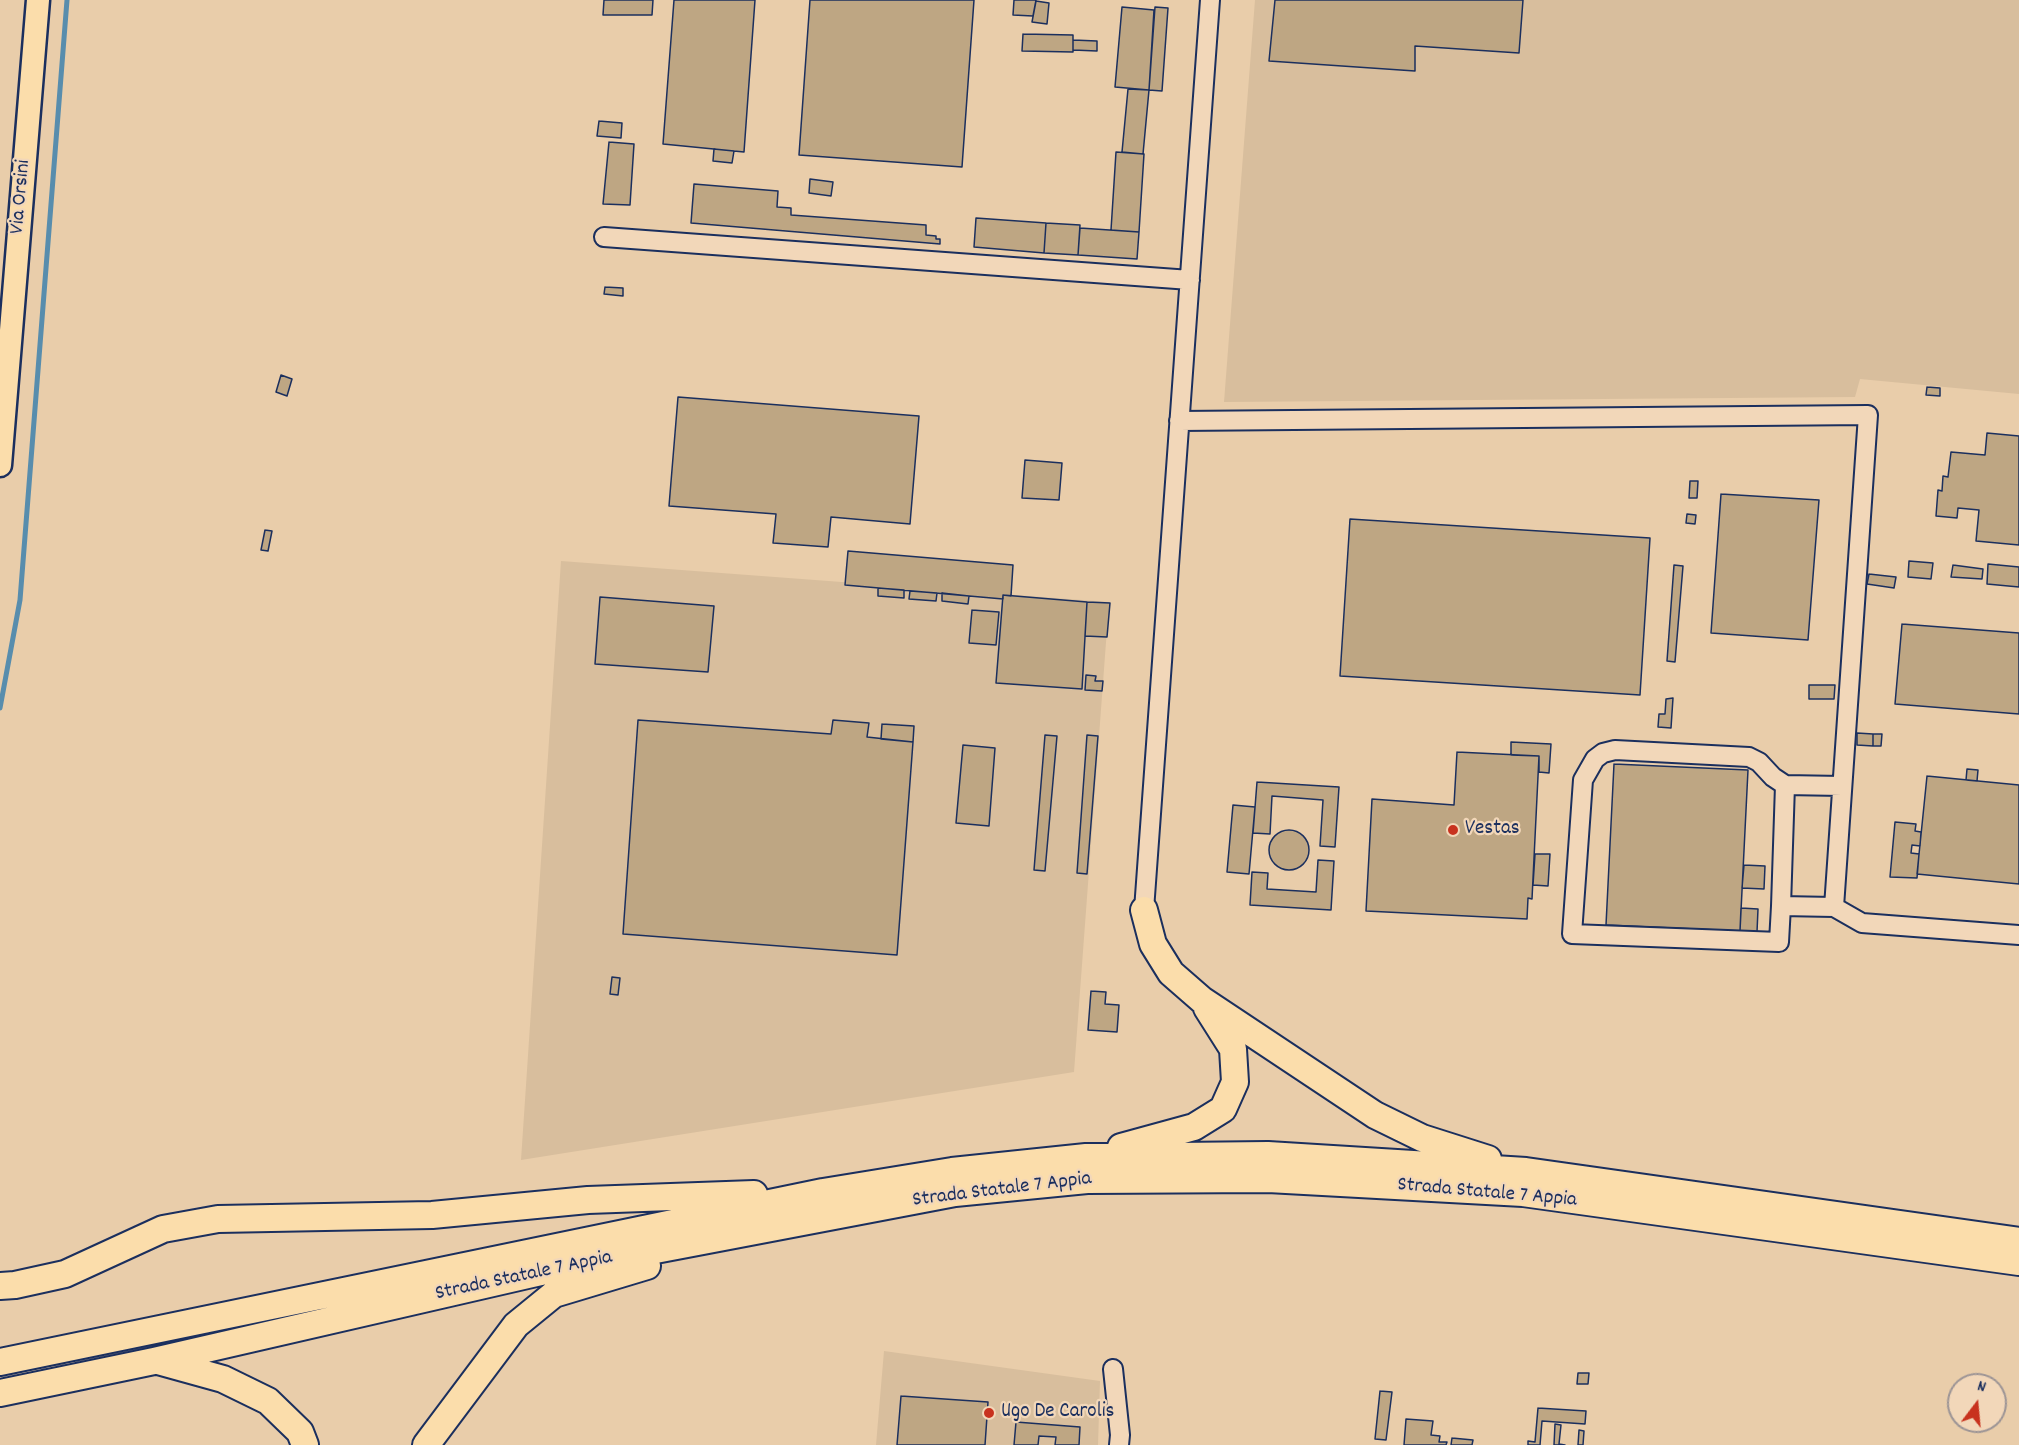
<!DOCTYPE html>
<style>
body{margin:0}
#map{position:relative;width:2019px;height:1445px;overflow:hidden;background:#e9cdaa;font-family:Dekko,sans-serif}
canvas{display:block}
.north{position:absolute;left:1947px;top:1373px;width:60px;height:60px;box-sizing:border-box;background:#f2d7b9;border:2px solid #9c9495;border-radius:50%;rotate:16deg;font-size:16px;font-weight:700;line-height:24px;text-align:center;color:#1b2f5e}
.north::after{content:'';display:block;margin:auto;width:21px;height:27px;background:#c8321e;clip-path:polygon(50% 0,100% 100%,50% 72%,0 100%)}
</style>
<div id="map">
<canvas width="2019" height="1445"></canvas>
<div class="north">N</div>
</div>
<script>
const c = document.querySelector('canvas').getContext('2d');
c.lineJoin = 'round';
function fillPath(path, color) { c.fillStyle = color; c.fill(path, 'evenodd'); }
const toPath = rows => new Path2D(rows.map(r => 'M' + r).join(''));
function strokePath(path, color, width, dash) { c.strokeStyle = color; c.lineWidth = width; c.lineCap = dash ? 'butt' : 'round'; c.setLineDash(dash || []); c.stroke(path); }
function label(font, color, halo, rows, align = 'center') {
  c.font = font + ' Dekko,sans-serif'; c.lineWidth = 4.5; c.setLineDash([]); c.textBaseline = 'middle'; c.strokeStyle = halo; c.fillStyle = color; for (const [text, x, y, turn = 0] of rows) {
    c.save(); c.translate(x, y); c.rotate((+turn || 0) * Math.PI / 180); c.textAlign = isNaN(turn) ? turn : align; if (halo) c.strokeText(text, 0, 0); c.fillText(text, 0, 0); c.restore();
  }
}
const built = toPath([
 [1255,0,2019,0,2019,394,1860,379,1855,397,1224,402],
 [561,561,1109,602,1074,1072,521,1160],
 [884,1351,1100,1381,1098,1445,876,1445]
]);
const stream = toPath([
 [0,708,20,600,67,0]
]);
const building = toPath([
 [604,0,653,0,652,15,603,15,604,0],
 [674,0,755,0,744,152,663,144,674,0],
 [810,0,974,0,962,167,799,155,810,0],
 [1014,0,1036,0,1033,16,1013,15,1014,0],
 [1275,0,1523,0,1519,53,1415,46,1415,71,1269,61,1275,0],
 [1036,1,1049,3,1047,24,1032,22,1036,1],
 [1122,7,1154,10,1149,90,1115,87,1122,7],
 [1155,7,1168,8,1162,91,1149,90,1155,7],
 [1023,34,1073,35,1073,52,1022,51,1023,34],
 [1073,40,1097,41,1097,51,1073,50,1073,40],
 [1128,89,1149,90,1143,154,1122,152,1128,89],
 [599,121,622,123,621,138,597,136,599,121],
 [609,142,634,144,630,205,603,204,609,142],
 [714,149,734,151,732,163,713,161,714,149],
 [1116,152,1144,154,1139,232,1111,230,1116,152],
 [810,179,833,182,831,196,809,193,810,179],
 [694,184,778,191,777,207,791,208,791,215,926,225,926,235,936,236,936,239,940,239,940,244,691,223,694,184],
 [976,218,1046,223,1044,253,974,247,976,218],
 [1046,223,1080,225,1078,255,1044,253,1046,223],
 [1080,228,1139,232,1137,259,1078,255,1080,228],
 [605,287,623,288,623,296,604,294,605,287],
 [281,375,292,379,287,396,276,392,281,375],
 [1927,387,1940,388,1940,396,1926,395,1927,387],
 [678,397,919,416,910,524,831,517,828,547,773,543,776,514,669,506,678,397],
 [1987,433,2019,436,2019,545,1976,541,1979,510,1958,508,1957,518,1936,516,1938,490,1942,491,1943,476,1948,477,1951,452,1985,455,1987,433],
 [1025,460,1062,463,1059,500,1022,498,1025,460],
 [1690,481,1698,481,1697,498,1689,498,1690,481],
 [1721,494,1819,500,1808,640,1711,633,1721,494],
 [1687,514,1696,515,1695,524,1686,523,1687,514],
 [1350,519,1650,538,1640,695,1340,676,1350,519],
 [265,530,272,531,268,551,261,550,265,530],
 [848,551,1013,565,1011,596,1003,595,1003,599,845,585,848,551],
 [1909,561,1933,563,1931,579,1908,577,1909,561],
 [1988,564,2019,567,2019,587,1987,584,1988,564],
 [1674,565,1683,566,1675,662,1667,661,1674,565],
 [1953,565,1983,569,1982,579,1951,577,1953,565],
 [1869,574,1896,577,1894,588,1867,584,1869,574],
 [878,588,904,590,904,598,878,596,878,588],
 [910,591,937,593,936,601,909,599,910,591],
 [942,593,969,596,968,604,942,601,942,593],
 [1003,595,1087,602,1082,689,996,683,1003,595],
 [600,597,714,606,708,672,595,664,600,597],
 [1087,602,1110,603,1107,637,1085,636,1087,602],
 [972,610,999,612,996,645,969,643,972,610],
 [1902,624,2019,633,2019,714,1895,704,1902,624],
 [1086,675,1096,676,1095,681,1103,681,1102,691,1085,690,1086,675],
 [1809,685,1835,685,1834,699,1809,699,1809,685],
 [1673,698,1671,728,1658,727,1659,714,1665,714,1666,699,1673,698],
 [638,720,831,734,833,720,869,723,867,737,913,742,897,955,623,934,638,720],
 [882,724,914,726,913,742,881,739,882,724],
 [1857,733,1873,734,1873,746,1857,745,1857,733],
 [1873,734,1882,734,1881,746,1873,746,1873,734],
 [1045,735,1057,736,1045,871,1034,870,1045,735],
 [1087,735,1098,736,1087,874,1077,873,1087,735],
 [1511,742,1551,744,1549,773,1539,772,1539,756,1511,755,1511,742],
 [963,745,995,748,989,826,956,823,963,745],
 [1457,752,1539,756,1532,899,1528,898,1527,919,1366,911,1372,799,1454,805,1457,752],
 [1614,764,1748,770,1740,931,1606,925,1614,764],
 [1967,769,1978,770,1977,781,1966,780,1967,769],
 [1927,776,2019,785,2019,884,1917,874,1927,776],
 [1257,782,1339,787,1335,847,1320,846,1323,800,1272,796,1270,834,1253,833,1257,782],
 [1233,805,1255,807,1249,874,1227,872,1233,805],
 [1895,822,1916,824,1915,831,1921,832,1920,846,1912,845,1911,853,1919,854,1917,878,1890,877,1895,822],
 '1269 850a20 20 0 1 1 40 0a20 20 0 1 1-40 0Z',
 [1535,854,1550,854,1548,886,1533,885,1535,854],
 [1318,860,1334,861,1331,910,1250,905,1252,872,1268,873,1267,889,1316,892,1318,860],
 [1744,865,1765,866,1764,889,1742,888,1744,865],
 [1741,908,1758,909,1757,932,1740,931,1741,908],
 [612,977,620,978,618,995,610,994,612,977],
 [1091,991,1106,992,1105,1004,1119,1005,1117,1032,1088,1030,1091,991],
 [1578,1373,1589,1373,1588,1384,1577,1384,1578,1373],
 [1380,1391,1392,1392,1386,1440,1375,1439,1380,1391],
 [901,1396,988,1402,985,1445,897,1445,901,1396],
 [1538,1408,1586,1411,1585,1424,1542,1421,1540,1445,1528,1445,1528,1441,1535,1442,1538,1408],
 [1406,1419,1433,1421,1431,1435,1440,1436,1439,1442,1447,1442,1446,1445,1404,1445,1406,1419],
 [1016,1422,1080,1427,1079,1445,1055,1445,1056,1437,1039,1436,1038,1445,1014,1445,1016,1422],
 [1555,1424,1561,1425,1559,1444,1565,1445,1554,1445,1555,1424],
 [1579,1430,1584,1431,1583,1445,1578,1445,1579,1430],
 [1452,1438,1473,1440,1472,1445,1451,1445,1452,1438]
]);
const minor = toPath([
 [604,237,1190,280],
 [1179,421,1868,415,1834,907,1862,923,2019,935],
 [1781,906,1785,785],
 [1834,907,1781,906,1779,942,1572,934,1583,780,1595,759,1603,753,1615,750,1749,757,1759,762,1773,777,1785,785,1842,786],
 [1144,910,1210,0],
 [1113,1369,1120,1435,1119,1445]
]);
const major = toPath([
 [0,465,38,0]
]);
const highway = toPath([
 [1144,910,1153,944,1171,973,1202,1000,1375,1115,1422,1138,1488,1159],
 [1121,1147,1194,1127,1223,1109,1235,1082,1233,1049,1207,1008],
 [0,1286,15,1285,65,1274,163,1229,218,1219,432,1215,588,1200,754,1194],
 [158,1361,223,1379,268,1401,300,1432,305,1445],
 [0,1362,823,1192,952,1171,1086,1157,1268,1155,1526,1171,2019,1241],
 [0,1393,154,1361,545,1271,955,1193,1087,1180,1268,1179,1523,1193,2019,1262],
 [426,1445,516,1325,554,1294,647,1266]
]);
const markers = [
 [1453,830,6,"#c8321e"],
 [989,1413,6,"#c8321e"]
];
const streetNames = [
 ["Via Orsini",22,197,-85],
 ["Strada Statale 7 Appia",1002,1191,-7],
 ["Strada Statale 7 Appia",1487,1194,5],
 ["Strada Statale 7 Appia",524,1277,-12]
];
const poiNames = [
 ["Vestas",1465,830],
 ["Ugo De Carolis",1001,1413]
];
fillPath(built, '#d8be9d');
strokePath(stream, '#588dad', 5);
fillPath(building, '#bea683');
strokePath(building, '#1b2f5e', 1.5);
strokePath(minor, '#1b2f5e', 22);
strokePath(major, '#1b2f5e', 27);
strokePath(highway, '#1b2f5e', 30);
strokePath(minor, '#f2d7b9', 18);
strokePath(major, '#fbddab', 22);
strokePath(highway, '#fbddab', 26);
for (const [x, y, r, color] of markers) { const dot = new Path2D(); dot.arc(x, y, r, 0, 2 * Math.PI); c.fillStyle = color; c.fill(dot); strokePath(dot, '#f2d7b9', 2); }
label('21px', '#1b2f5e', '#f2d7b9', streetNames);
label('21px', '#1b2f5e', '#f2d7b9', poiNames, 'left');
</script>
